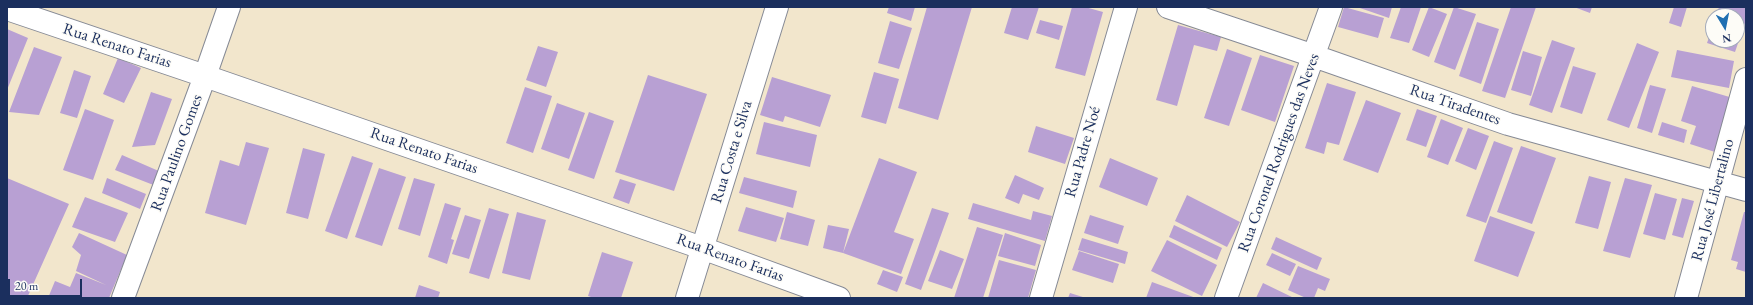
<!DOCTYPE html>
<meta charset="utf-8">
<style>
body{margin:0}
#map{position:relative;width:1753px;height:305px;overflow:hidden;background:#f2e6cc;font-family:"EB Garamond",serif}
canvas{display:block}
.frame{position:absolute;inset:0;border:8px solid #1b2f5e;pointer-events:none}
.north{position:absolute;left:1705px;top:8px;width:40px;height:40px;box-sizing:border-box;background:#fdfcf7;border:1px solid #a3aaba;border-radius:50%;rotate:170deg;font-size:11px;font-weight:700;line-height:16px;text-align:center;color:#1b2f5e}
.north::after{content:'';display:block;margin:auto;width:14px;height:18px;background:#1f6fb2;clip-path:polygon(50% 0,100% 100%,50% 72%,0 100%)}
.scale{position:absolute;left:8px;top:279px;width:74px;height:18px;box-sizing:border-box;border:2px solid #1b2f5e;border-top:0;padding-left:5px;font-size:12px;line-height:14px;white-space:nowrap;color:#1b2f5e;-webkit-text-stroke:3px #fdfcf7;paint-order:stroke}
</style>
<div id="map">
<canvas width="1753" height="305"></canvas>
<div class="frame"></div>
<div class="north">N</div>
<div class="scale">20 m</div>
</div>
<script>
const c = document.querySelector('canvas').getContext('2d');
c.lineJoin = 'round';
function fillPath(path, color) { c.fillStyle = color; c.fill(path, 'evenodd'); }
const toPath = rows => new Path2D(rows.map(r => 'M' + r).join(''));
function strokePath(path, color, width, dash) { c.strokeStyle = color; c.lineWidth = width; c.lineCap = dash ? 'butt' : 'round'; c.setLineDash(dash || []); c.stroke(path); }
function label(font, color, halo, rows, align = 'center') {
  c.font = font + ' "EB Garamond",serif'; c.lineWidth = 3; c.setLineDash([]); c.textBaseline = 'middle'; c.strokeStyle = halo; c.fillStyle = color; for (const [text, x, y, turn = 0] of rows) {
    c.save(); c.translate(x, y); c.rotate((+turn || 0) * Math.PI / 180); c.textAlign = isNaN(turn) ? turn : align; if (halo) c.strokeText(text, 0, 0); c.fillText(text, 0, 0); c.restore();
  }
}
const building = toPath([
 [889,7,915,7,911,21,887,13],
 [927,7,972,7,938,120,898,108],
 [1012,7,1039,7,1028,40,1004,33],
 [1072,7,1085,7,1103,12,1085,76,1055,68],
 [1344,7,1384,18,1378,38,1338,27],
 [1357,7,1392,7,1389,18],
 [1401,7,1421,7,1409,43,1390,38],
 [1429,7,1447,14,1429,57,1412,50],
 [1454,7,1476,14,1455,70,1434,62],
 [1511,7,1536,7,1505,98,1482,91],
 [1574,7,1592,7,1590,13],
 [1674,7,1687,7,1681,27,1669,23],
 [1719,7,1746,7,1746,20,1735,52,1707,43,1713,26,1713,40,1737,40,1737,16,1716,16],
 [1040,20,1063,26,1059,40,1036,33],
 [890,21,912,28,899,69,878,63],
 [1477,22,1499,29,1481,84,1459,76],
 [1178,25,1221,37,1217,51,1194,45,1177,106,1156,100],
 [7,29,28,38,7,90],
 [1552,40,1575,48,1552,113,1529,105],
 [1637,43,1659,52,1629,128,1607,120],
 [538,46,558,52,546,87,526,80],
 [34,47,62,57,39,115,9,112],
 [1227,49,1252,58,1229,126,1204,118],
 [1677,50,1734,61,1729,88,1671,77],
 [1523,51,1542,57,1531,96,1511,90],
 [1260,55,1294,66,1275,122,1241,110],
 [118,58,141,68,124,103,103,94],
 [1573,66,1596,73,1582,114,1560,107],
 [74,70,91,76,77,118,60,113],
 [874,72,899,79,886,124,861,117],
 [648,75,707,94,674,191,615,172],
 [772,77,831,95,820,127,785,116,783,122,760,115],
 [1327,83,1356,92,1339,145,1327,142,1324,154,1305,148],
 [1650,85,1666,89,1652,133,1637,128],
 [1692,86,1733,98,1715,152,1690,144,1696,126,1681,121],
 [525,87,552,96,533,153,506,143],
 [151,92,172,99,155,145,132,147],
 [1366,100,1401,113,1378,173,1343,160],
 [557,103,585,113,569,159,541,149],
 [85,109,114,120,93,180,63,170],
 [1417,109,1437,116,1426,147,1406,140],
 [589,112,614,121,594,179,568,170],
 [1441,119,1463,128,1448,165,1427,157],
 [764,122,817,135,810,167,756,154],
 [1662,122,1687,130,1684,143,1658,135],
 [1036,126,1074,138,1065,164,1028,152],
 [1468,128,1489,136,1476,170,1455,161],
 [1494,141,1513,148,1486,223,1466,216],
 [246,142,269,148,246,225,205,213,220,160,239,166],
 [1521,146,1556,158,1532,224,1497,212],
 [303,148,325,154,308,219,286,213],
 [122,155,161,172,156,186,115,170],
 [352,156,373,163,347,239,325,231],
 [879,158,917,172,894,232,914,239,901,274,843,253,823,248,828,225,849,229,843,253],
 [1110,158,1158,178,1147,206,1099,187],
 [379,168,406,177,382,246,355,237],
 [1015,175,1044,188,1039,200,1023,194,1019,204,1005,198],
 [1589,176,1611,182,1598,229,1575,223],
 [744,177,797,191,793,208,739,193],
 [7,178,69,204,27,298,7,298],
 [107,178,146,194,140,209,102,193],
 [414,178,435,184,420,236,398,229],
 [1625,178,1652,185,1630,258,1603,251],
 [620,179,636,184,629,204,613,198],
 [1655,193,1677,199,1665,240,1643,234],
 [1187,195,1240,222,1227,247,1175,221],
 [85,197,128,213,115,242,72,227],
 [1682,198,1694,201,1683,238,1672,235],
 [445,203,461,208,451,239,454,240,447,264,428,257],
 [973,203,1031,220,1033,211,1052,216,1045,241,968,219],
 [746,207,784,218,776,242,738,231],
 [489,208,509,214,489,279,469,273],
 [932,208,949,213,921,290,905,284],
 [517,212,546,220,530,280,502,273],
 [787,212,815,220,808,246,780,239],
 [1744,212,1746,212,1746,272,1736,269,1738,262,1731,260],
 [465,215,481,220,469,259,452,254],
 [1090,215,1124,226,1118,244,1084,233],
 [1490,216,1535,232,1518,277,1474,261],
 [1174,225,1222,248,1217,260,1169,237],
 [977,227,1003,235,983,298,954,298],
 [79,233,127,255,109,298,48,298,55,281,70,287,76,273,106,285,76,271,81,255,72,247],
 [1005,233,1041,245,1035,266,998,256],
 [1276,237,1322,258,1317,270,1271,249],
 [1082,238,1128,252,1125,264,1078,250],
 [1167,240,1217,265,1202,296,1151,271],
 [940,250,964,259,952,289,928,281],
 [1079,251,1119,264,1113,283,1072,270],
 [602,252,633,262,621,298,594,298,588,296],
 [1272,253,1296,264,1290,276,1266,265],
 [999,260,1036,270,1028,298,988,298],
 [1298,266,1330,279,1325,291,1318,288,1314,298,1306,298,1288,290],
 [883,270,903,277,897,292,877,284],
 [1152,282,1196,298,1146,298],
 [1263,283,1294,298,1256,298],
 [419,285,440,292,438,298,415,298],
 [1070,293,1086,298,1068,298]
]);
const minor = toPath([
 [1168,7,1314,56,1508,124,1746,190],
 [7,9,205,76,702,248,839,298],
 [123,298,205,76,229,7],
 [687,298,777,7],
 [1041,298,1126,7],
 [1226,298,1331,7],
 [1686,298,1746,79]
]);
const streetNames = [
 ["Rua Renato Farias",117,46,18],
 ["Rua Tiradentes",1455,105,19],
 ["Rua Renato Farias",424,151,19],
 ["Rua Costa e Silva",732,152,-73],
 ["Rua Padre Noé",1083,152,-74],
 ["Rua Paulino Gomes",177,153,-70],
 ["Rua Coronel Rodrigues das Neves",1279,153,-70],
 ["Rua José Libertalino",1713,200,-75],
 ["Rua Renato Farias",730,258,20]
];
fillPath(building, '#b8a0d3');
strokePath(minor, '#868a95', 24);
strokePath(minor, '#fff', 22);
label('16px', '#1b2f5e', '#fdfcf7', streetNames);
</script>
